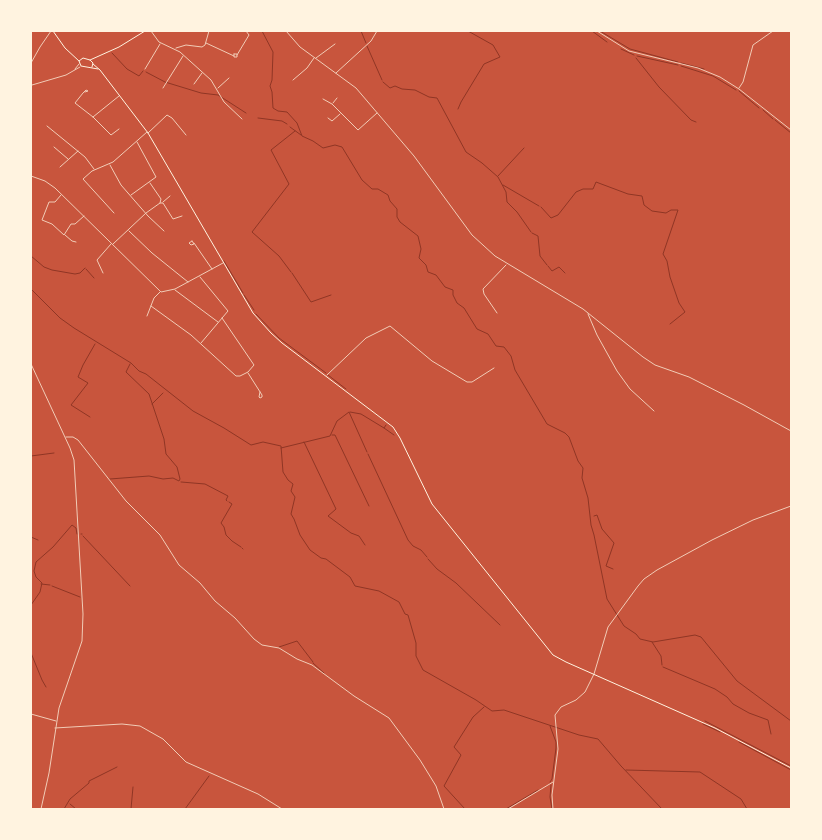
<!DOCTYPE html>
<style>
body{margin:0}
#map{position:relative;width:822px;height:840px;overflow:hidden;background:#c8553d;font-family:Montserrat,sans-serif}
canvas{display:block}
.frame{position:absolute;inset:0;border:32px solid #fff3e0;pointer-events:none}
</style>
<div id="map">
<canvas width="822" height="840"></canvas>
<div class="frame"></div>
</div>
<script>
const c = document.querySelector('canvas').getContext('2d');
c.lineJoin = 'round';
const toPath = rows => new Path2D(rows.map(r => 'M' + r).join(''));
function strokePath(path, color, width, dash) { c.strokeStyle = color; c.lineWidth = width; c.lineCap = dash ? 'butt' : 'round'; c.setLineDash(dash || []); c.stroke(path); }
const stream = toPath([
 [262,31,273,52,272,80,270,86,272,92,273,108,278,111,287,112,297,123,302,136,313,141,323,148,335,145,342,147,362,180,372,189,378,189,388,195,390,201,397,209,397,217,400,222,418,236,421,249,419,258,426,265,428,272,436,275,445,287,453,290,453,295,457,303,464,308,477,329,488,334,496,346,504,347,511,356,515,370,547,424,565,433,569,437,578,461,583,468,582,478,588,498,591,525,594,535,607,599,624,626,636,634,640,639,653,642,695,635,701,637,737,681,791,721],
 [361,31,366,43],
 [592,31,607,42],
 [600,31,630,49,678,62],
 [367,46,382,80],
 [621,49,634,55],
 [112,53,127,69,139,76,143,71],
 [637,56,678,65],
 [636,58,659,87,691,120,696,122],
 [681,63,704,69],
 [681,66,713,76,736,90],
 [146,72,165,82,201,93,218,95,246,113],
 [383,82,390,88,395,86,402,89,415,90,429,97,437,98,466,152,482,163,498,177,506,192,507,202,517,212,531,232],
 [739,91,759,108],
 [458,109,461,102,484,64,500,57,493,45,468,31],
 [763,110,773,119],
 [258,118,282,121,287,124],
 [775,120,791,133],
 [290,127,301,135],
 [498,176,524,148],
 [503,185,539,206],
 [541,207,551,218,558,215,576,192,583,189,593,189,596,182,628,194,642,196,644,205,652,211,666,213,671,210,678,210,663,254,667,261,670,277,679,303,685,312,670,324],
 [532,233,538,236,540,256,547,265],
 [31,256,44,267,52,270,75,274,80,273,85,268],
 [224,261,243,293],
 [548,266,552,271,559,267,565,273],
 [86,269,94,278],
 [291,272,279,256,252,232,289,184,271,150,295,131],
 [292,273,311,302,331,295],
 [31,289,60,318,74,328,131,363,139,371,146,374,193,411,224,428,251,445,263,442,281,446,283,472,288,480,293,484,291,491,295,497,291,514,294,519,300,535,310,550,321,558,326,559,350,577,355,586,379,591,399,602,405,614,408,615,416,643,416,656,423,670,476,700,492,711,504,710,579,735,598,739,621,766,662,809],
 [244,295,254,310],
 [256,314,279,338,326,373],
 [328,375,346,389],
 [152,404,163,393],
 [350,412,361,414,384,428,386,425],
 [90,417,71,405,88,383,78,377,83,365,95,344],
 [384,428,394,435],
 [332,435,335,435,369,506],
 [304,442,336,509,328,516,351,533,359,536,365,545],
 [281,448,330,436,337,421,349,412,367,452],
 [368,454,408,540,413,546,421,550,427,557],
 [31,456,54,453],
 [110,479,149,476,163,479,173,478,179,481,180,479,177,467,166,454,164,439,149,394,126,372,130,364],
 [181,482,205,484,228,496,226,500,227,501],
 [229,502,232,504,221,523,224,527,226,535,232,541,241,547],
 [594,516,597,515,602,529,614,543,606,566,613,569],
 [81,534,82,534],
 [83,536,130,586],
 [31,537,38,540],
 [242,548,243,549],
 [428,559,437,569,456,583,500,625],
 [41,584,50,585],
 [52,586,80,597],
 [31,605,40,592,42,583,36,577,34,571,36,562,53,547,72,525,76,528,77,534],
 [31,616,31,623],
 [652,642,661,656,662,665],
 [279,647,297,641,313,662],
 [31,653,42,680,46,687],
 [313,663,324,673],
 [663,667,715,689,727,697,733,704,749,713,768,720,771,734],
 [705,721,791,766],
 [703,724,720,732],
 [739,742,791,770],
 [626,770,700,772,741,799,747,809],
 [550,782,552,779,556,748,556,742,550,726],
 [551,785,550,797,552,809],
 [70,804,76,809],
 [64,809,70,799,89,783,89,781,117,767],
 [131,809,133,787],
 [185,809,209,776],
 [465,809,444,786,461,755,454,747,473,717,484,707],
 [506,809,538,790]
]);
const minor = toPath([
 [151,31,159,42,180,52,211,80,224,102,242,119],
 [286,31,300,47,356,88,414,156,472,235,495,256,583,309,643,357,655,365,689,377,744,405,791,431],
 [206,43,234,56],
 [176,48,186,45,202,47,205,45,209,31],
 [234,54,237,54,237,57,234,57,234,54],
 [237,55,249,35,246,31],
 [316,58,335,44],
 [31,63,40,47,51,31],
 [145,69,160,44],
 [336,73,371,41,377,31],
 [293,80,307,68,314,58],
 [194,84,202,73],
 [163,88,183,56],
 [218,88,229,78],
 [739,88,743,82,753,45,773,31],
 [85,92,88,91,86,90,83,93,75,103,93,117,111,135,119,129],
 [323,99,332,104,358,130,377,113],
 [333,103,337,98],
 [93,117,119,96],
 [328,118,332,121,340,114],
 [47,126,85,157,94,169],
 [148,133,167,115,172,118,186,135],
 [54,147,68,159],
 [110,165,121,185,148,216,164,231],
 [60,167,78,151],
 [31,176,45,181,55,188,161,292,175,289,223,263],
 [150,183,161,199,160,203],
 [61,195,55,202,49,202,42,220,52,224,64,235,71,224,75,224,84,216],
 [131,195,156,177,137,142],
 [163,202,170,196],
 [114,213,83,179,92,171,113,162,147,132],
 [129,231,152,253,188,282],
 [65,235,72,241,76,242],
 [192,241,194,244,191,245,189,243,192,241],
 [194,243,212,269],
 [113,244,146,213,160,203,163,203,173,219,182,216],
 [103,273,97,260,111,244],
 [200,277,228,311,201,343],
 [175,290,218,322],
 [151,306,191,335,236,376,240,376,248,372,254,365,222,318],
 [497,313,484,294,483,289,506,265],
 [588,314,597,335,617,371,630,389,654,411],
 [147,316,154,298,160,292],
 [248,373,262,395,262,397,260,398,259,397,260,392],
 [327,375,366,338,390,326,432,361,467,382,472,382,494,368],
 [66,437,73,437,78,440,126,501,160,535,179,565,200,583,215,601,235,618,254,639,262,645,279,648,297,659,312,665,354,696,389,718,420,760,436,786,444,809],
 [31,714,56,721],
 [55,728,122,724,140,726,163,739,186,762,258,794,282,809],
 [508,809,553,782],
 [553,809,552,795,558,749,555,715,561,707,576,700,585,692,594,674,608,627,638,586,644,579,657,570,712,540,753,520,791,506]
]);
const tertiary = toPath([
 [597,31,629,51,698,68,720,77,739,89,791,130],
 [75,69,79,64],
 [31,83,31,88],
 [32,85,66,75,80,67],
 [31,364,70,448,74,460,83,614,82,641,59,708,49,773,41,809]
]);
const secondary = toPath([
 [53,31,65,48,79,61],
 [90,60,119,47,145,31],
 [93,64,100,70,148,133,253,313,271,333,282,343,393,427,400,438,432,504,553,655,566,662,715,728,791,768],
 [92,67,93,63,90,60,83,58,79,61,81,66,98,69]
]);
strokePath(stream, '#8f3625', 1);
strokePath(minor, '#f1ccb7', 1);
strokePath(tertiary, '#f1ccb7', 1);
strokePath(secondary, '#fff3e0', 1);
</script>
